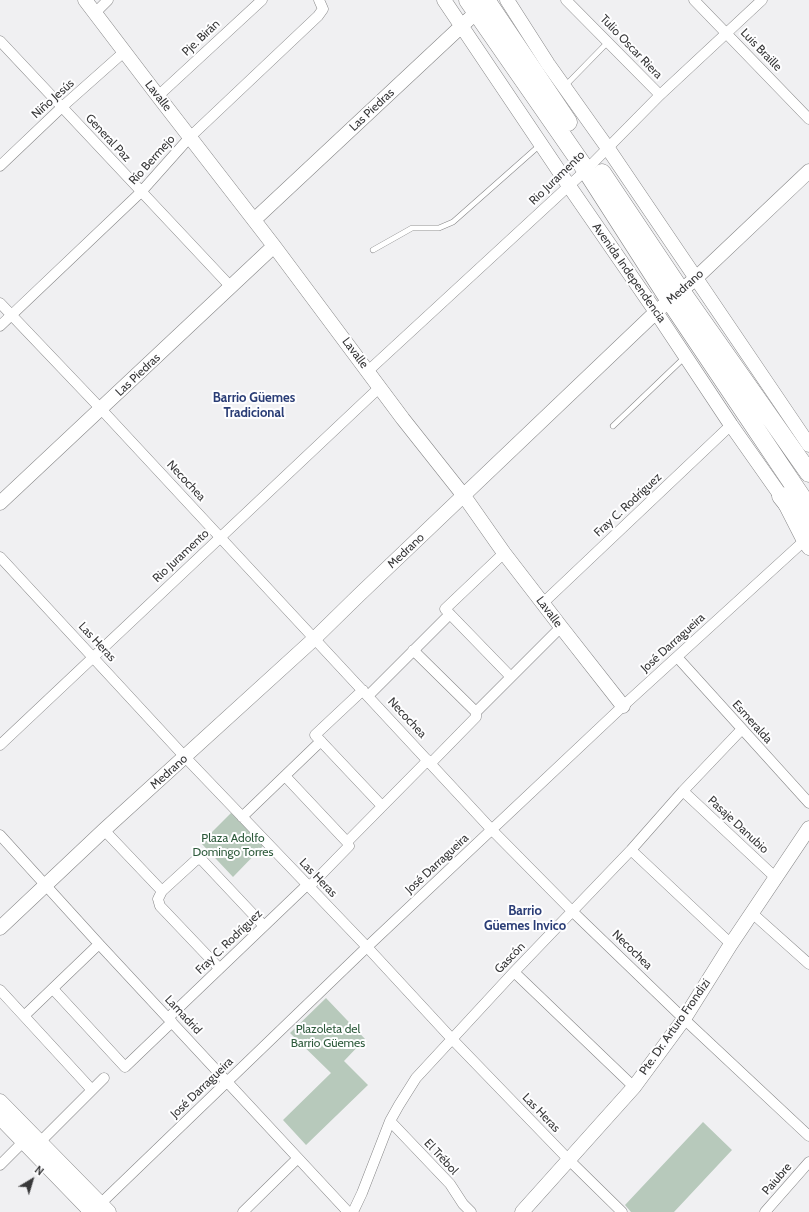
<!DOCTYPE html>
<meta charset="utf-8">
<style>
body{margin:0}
#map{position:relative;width:809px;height:1212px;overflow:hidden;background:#f0f0f2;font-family:Cabin,sans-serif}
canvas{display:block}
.north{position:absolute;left:12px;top:1160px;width:40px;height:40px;-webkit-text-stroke:3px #fefeff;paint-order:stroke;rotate:38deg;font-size:11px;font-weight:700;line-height:16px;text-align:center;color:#383839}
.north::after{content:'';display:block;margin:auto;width:14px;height:18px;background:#383839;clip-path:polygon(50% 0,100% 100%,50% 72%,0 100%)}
</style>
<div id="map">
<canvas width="809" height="1212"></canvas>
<div class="north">N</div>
</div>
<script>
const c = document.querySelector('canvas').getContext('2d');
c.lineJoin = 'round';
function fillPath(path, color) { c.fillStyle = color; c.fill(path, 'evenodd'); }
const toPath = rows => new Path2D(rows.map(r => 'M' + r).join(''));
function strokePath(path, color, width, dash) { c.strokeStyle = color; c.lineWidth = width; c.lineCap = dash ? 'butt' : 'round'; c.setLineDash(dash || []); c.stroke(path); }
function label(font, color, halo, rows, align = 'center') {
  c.font = font + ' Cabin,sans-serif'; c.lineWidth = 4; c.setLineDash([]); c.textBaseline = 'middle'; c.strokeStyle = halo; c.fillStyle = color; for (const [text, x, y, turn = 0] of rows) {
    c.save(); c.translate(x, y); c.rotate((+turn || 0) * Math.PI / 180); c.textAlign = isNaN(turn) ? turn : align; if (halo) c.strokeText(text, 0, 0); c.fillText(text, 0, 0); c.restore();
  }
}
const green = toPath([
 [231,813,264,845,233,877,201,843],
 [326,998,365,1039,344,1061,368,1085,306,1145,283,1120,331,1073,290,1033],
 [703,1122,732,1150,674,1212,631,1212,625,1205]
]);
const lane = toPath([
 [565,86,608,42],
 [373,250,412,228,439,228,453,222,540,145],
 [613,426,685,357]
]);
const street = toPath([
 [566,0,660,95],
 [694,0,809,119],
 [95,13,108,0],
 [0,41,231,287],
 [158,96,262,0],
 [0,166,62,107,124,52],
 [0,303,101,409,492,830,573,912,684,1019,809,1136],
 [0,326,141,192,190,137,318,16,323,9,319,0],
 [368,371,586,170,660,95,762,0],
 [504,553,445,609,510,676],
 [0,557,185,757,367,947,452,1039,569,1160,622,1212],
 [543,603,731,425],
 [413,650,476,712,476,717,431,763],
 [677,657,809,803],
 [363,690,315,735,382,806],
 [368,696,450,614],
 [476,712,561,627],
 [0,745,380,387],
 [285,776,347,842,349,846,309,887],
 [683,791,776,878],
 [242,817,321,741],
 [104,830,162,891],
 [0,835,99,944,348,1212],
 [347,842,428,760],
 [631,850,731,944],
 [752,913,809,964],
 [219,968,160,906,158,899,162,891,196,860,201,859,264,926],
 [514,972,634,1087],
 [53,989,125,1067,172,1022],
 [0,990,92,1090],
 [24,1016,99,944],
 [168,1018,307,885],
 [390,1121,450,1184,463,1204,471,1212],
 [40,1142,104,1078],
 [0,1165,23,1142],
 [96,1208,367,947,623,706,804,541],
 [243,1212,298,1158],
 [353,1212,362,1193,390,1121,399,1105,416,1078,514,972,631,850,683,791,742,729],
 [765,1212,809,1162]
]);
const secondary = toPath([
 [85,0,158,96,274,246,403,419,464,496,504,553,561,627,623,706],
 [444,0,569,186,656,312,731,425,781,496,804,541,809,548],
 [507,0,548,64,607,147,809,445],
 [254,220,483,6],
 [0,503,274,246],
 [0,928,104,830,314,639,359,595,656,312,696,278,809,171],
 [0,1101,109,1212],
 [0,1118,91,1212],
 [522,1212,634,1087,684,1019,731,944,809,828]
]);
const highway = toPath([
 [468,0,586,170,670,301,809,508],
 [486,0,568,122],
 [602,173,681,291,809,473],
 [781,496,809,531]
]);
const streetNames = [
 ["Pje. Birán",201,38,-43],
 ["Tulio Oscar Riera",631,47,46],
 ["Luis Braille",761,50,46],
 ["Lavalle",158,96,52],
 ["Niño Jesús",53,99,-42],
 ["Las Piedras",372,110,-43],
 ["General Paz",108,138,47],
 ["Río Bermejo",152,160,-48],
 ["Rio Juramento",557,178,-44],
 ["Avenida Independencia",629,273,55],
 ["Medrano",685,287,-42],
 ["Lavalle",355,353,53],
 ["Las Piedras",138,375,-43],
 ["Necochea",186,481,47],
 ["Fray C. Rodríguez",628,505,-43],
 ["Medrano",406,551,-43],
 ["Rio Juramento",181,556,-43],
 ["Lavalle",549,612,53],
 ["Las Heras",97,642,47],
 ["José Darragueira",673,643,-42],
 ["Necochea",407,718,47],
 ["Esmeralda",752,722,48],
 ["Medrano",169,772,-42],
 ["Pasaje Danubio",738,825,43],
 ["José Darragueira",437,864,-43],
 ["Las Heras",318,878,46],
 ["Fray C. Rodríguez",229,942,-44],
 ["Necochea",632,950,44],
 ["Gascón",510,958,-46],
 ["Lamadrid",183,1015,47],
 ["Pte. Dr. Arturo Frondizi",675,1027,-55],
 ["José Darragueira",202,1088,-44],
 ["Las Heras",541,1113,46],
 ["El Trébol",441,1157,47],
 ["Paiubre",777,1179,-49]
];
const parkNames = [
 ["Plaza Adolfo",233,838],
 ["Domingo Torres",233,852],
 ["Plazoleta del",328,1029],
 ["Barrio Güemes",328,1043]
];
const neighbourhoodNames = [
 ["Barrio Güemes",254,398],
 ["Tradicional",254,413],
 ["Barrio",525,911],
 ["Güemes Invico",525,926]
];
fillPath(green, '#b7c9bb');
strokePath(lane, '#868687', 6);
strokePath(street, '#868687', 11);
strokePath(secondary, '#868687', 15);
strokePath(highway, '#868687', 19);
strokePath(lane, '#fff', 5);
strokePath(street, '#fff', 10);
strokePath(secondary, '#fff', 14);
strokePath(highway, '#fff', 18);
label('12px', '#383839', '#fefeff', streetNames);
label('12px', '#2d5a3b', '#fefeff', parkNames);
label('bold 13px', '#2a3d76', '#fefeff', neighbourhoodNames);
</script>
